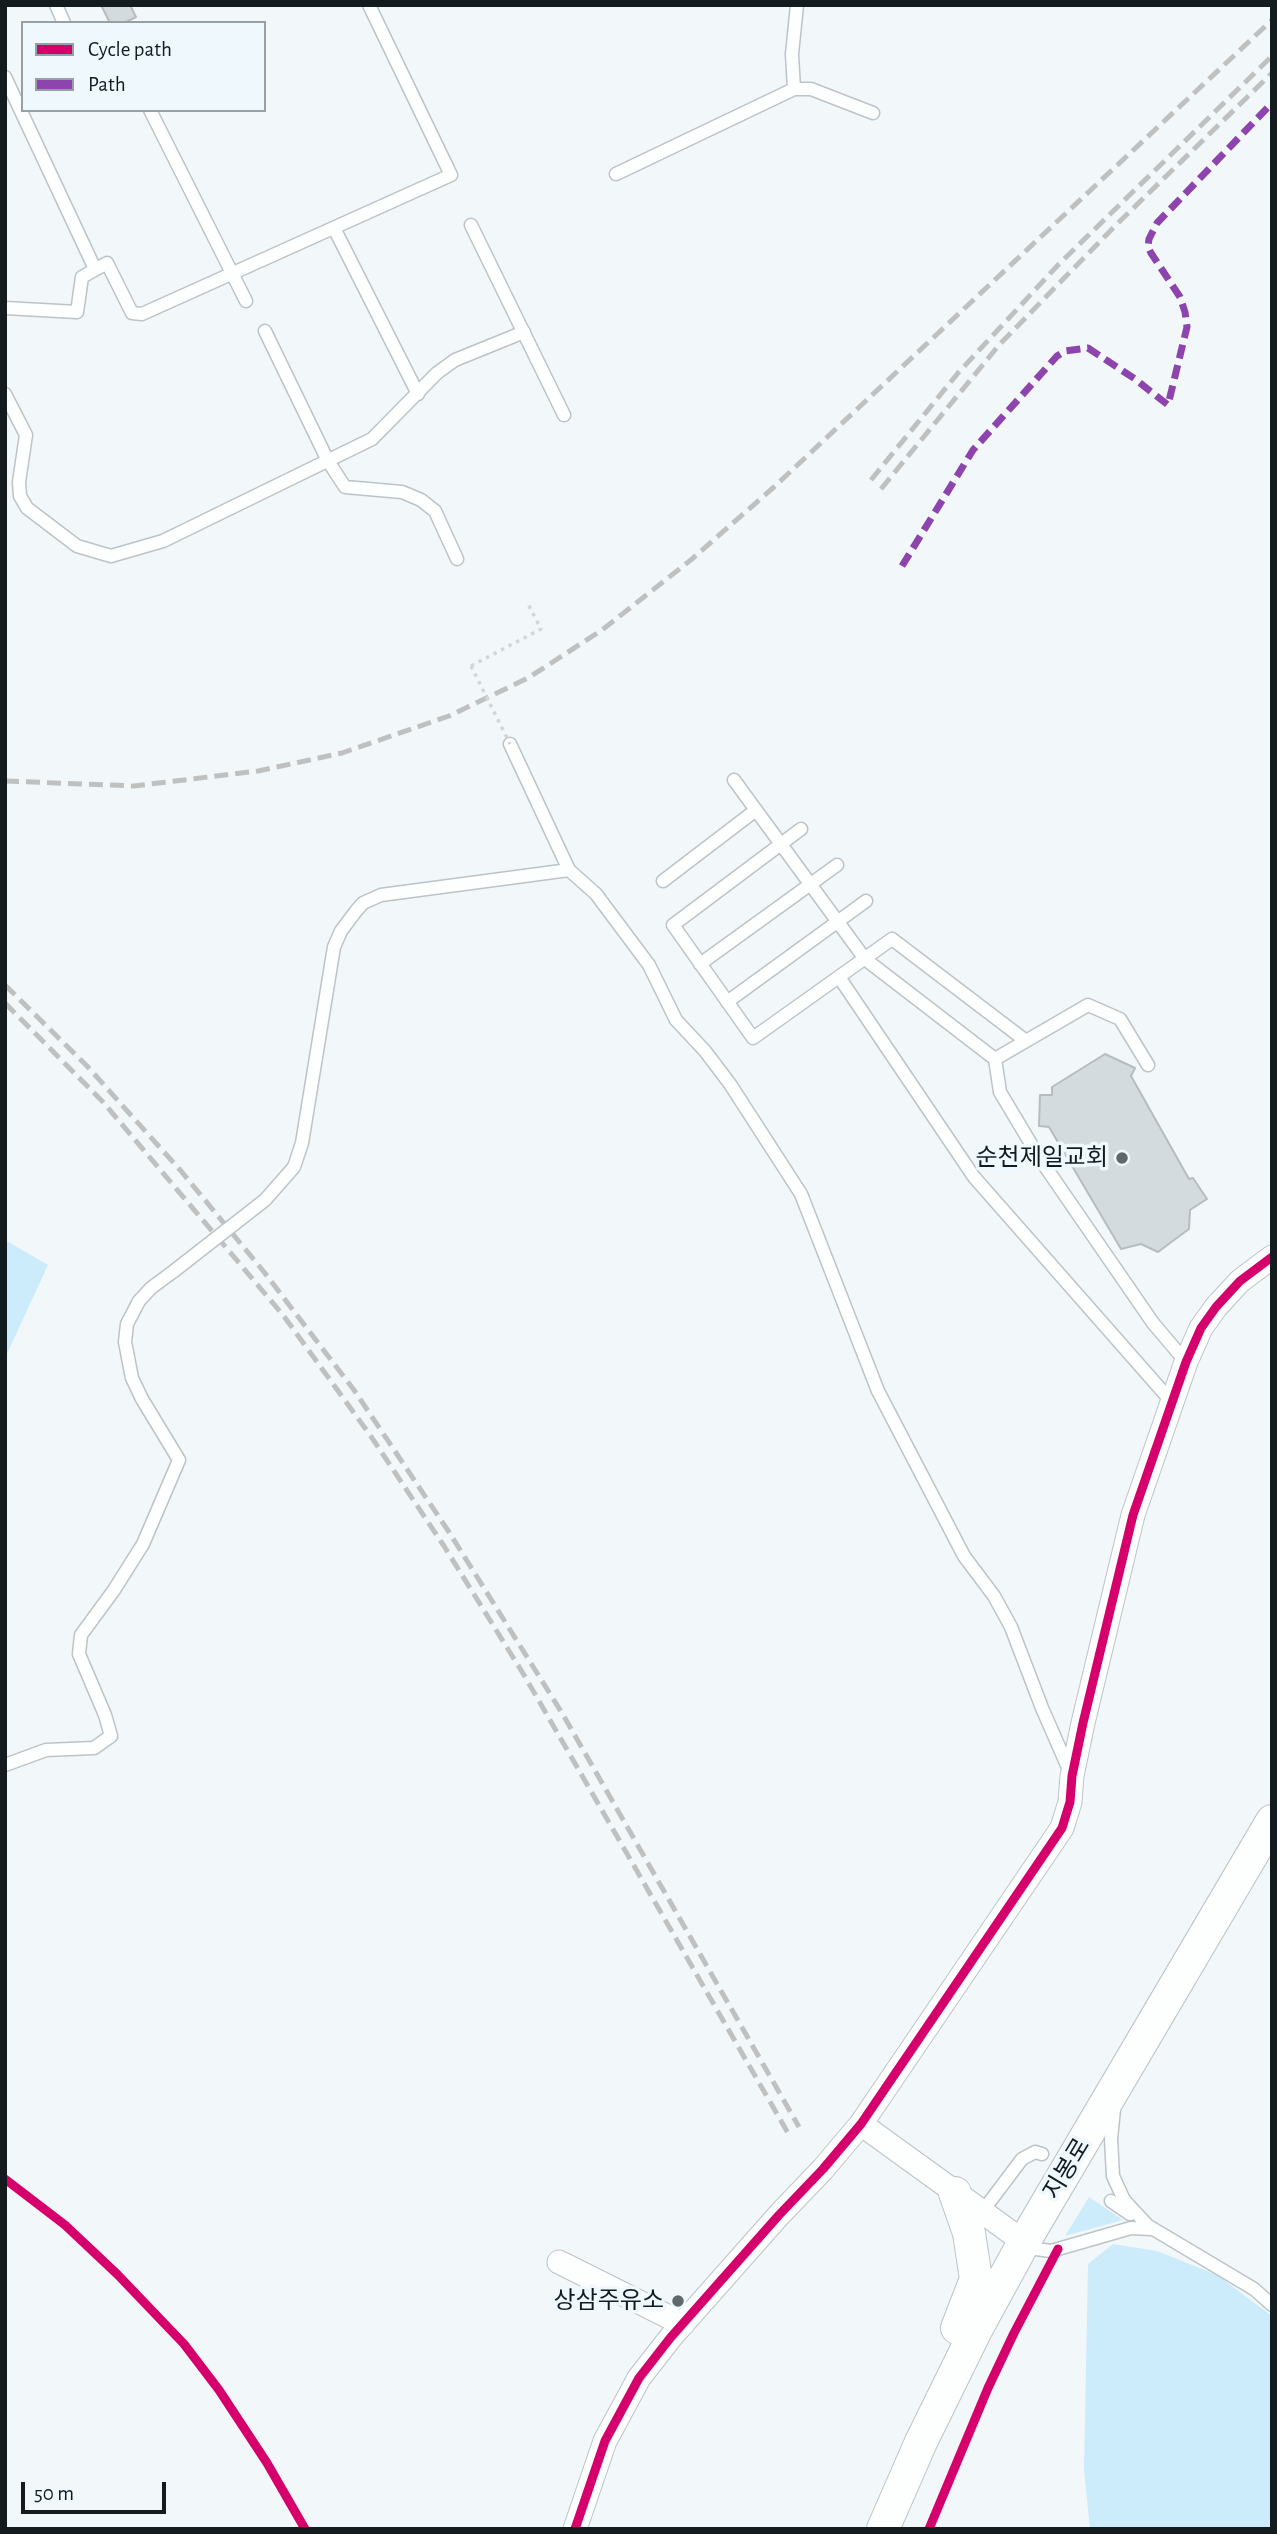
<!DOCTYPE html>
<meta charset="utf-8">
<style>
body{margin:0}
#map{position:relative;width:1277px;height:2534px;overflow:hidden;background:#f2f7fa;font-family:"Alegreya Sans",sans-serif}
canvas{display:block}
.frame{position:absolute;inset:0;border:7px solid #131b1f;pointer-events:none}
.legend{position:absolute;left:21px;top:21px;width:245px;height:91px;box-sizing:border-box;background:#eff8fd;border:2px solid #97a0a4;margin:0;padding:9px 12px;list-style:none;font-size:21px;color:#131b1f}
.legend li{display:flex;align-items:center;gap:14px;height:35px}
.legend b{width:35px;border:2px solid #97a0a4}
.scale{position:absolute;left:21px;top:2482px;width:145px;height:32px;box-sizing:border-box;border:4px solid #131b1f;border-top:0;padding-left:9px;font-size:21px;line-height:24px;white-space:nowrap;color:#131b1f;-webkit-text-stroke:5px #eff8fd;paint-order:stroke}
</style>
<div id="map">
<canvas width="1277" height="2534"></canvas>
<div class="frame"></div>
<ul class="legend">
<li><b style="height:9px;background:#d6006c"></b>Cycle path</li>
<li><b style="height:9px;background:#8e44ad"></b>Path</li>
</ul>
<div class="scale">50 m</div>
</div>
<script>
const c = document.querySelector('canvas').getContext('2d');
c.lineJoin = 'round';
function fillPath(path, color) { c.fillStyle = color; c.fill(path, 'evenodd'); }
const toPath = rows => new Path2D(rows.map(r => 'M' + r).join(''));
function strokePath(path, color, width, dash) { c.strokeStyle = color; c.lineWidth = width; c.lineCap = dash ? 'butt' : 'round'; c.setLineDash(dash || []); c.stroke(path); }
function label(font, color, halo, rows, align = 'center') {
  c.font = font + ' "Alegreya Sans","Noto Sans KR",sans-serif'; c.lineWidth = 7; c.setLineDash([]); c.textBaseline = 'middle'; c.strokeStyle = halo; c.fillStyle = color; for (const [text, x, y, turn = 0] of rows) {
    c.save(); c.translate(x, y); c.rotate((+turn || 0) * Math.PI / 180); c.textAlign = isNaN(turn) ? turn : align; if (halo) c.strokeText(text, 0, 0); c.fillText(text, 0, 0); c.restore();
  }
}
const green = toPath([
 [5,1240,48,1265,5,1358],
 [1089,2197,1123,2220,1065,2236],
 [1113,2244,1157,2251,1217,2275,1272,2316,1272,2529,1090,2529,1084,2470,1088,2264]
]);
const building = toPath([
 [101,5,130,5,136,17,124,23,110,23,101,5],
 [1105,1054,1135,1068,1131,1076,1189,1179,1193,1178,1207,1199,1190,1210,1189,1229,1158,1252,1141,1244,1121,1249,1049,1127,1039,1126,1040,1095,1052,1095,1052,1087,1105,1054]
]);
const path = toPath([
 [471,666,541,629,527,602]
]);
const service = toPath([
 [56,5,64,23],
 [5,77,95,269],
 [794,89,811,89,873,113],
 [150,110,246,301],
 [616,174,794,89,792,54,797,5],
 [471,225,564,415],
 [334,228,418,394],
 [5,308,77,312,82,277,107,263,132,313,142,314,451,175,369,5],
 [265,331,328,461,345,487,402,492,421,500,435,511,457,559],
 [5,394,26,435,19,482,20,496,27,508,77,546,111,556,163,541,372,439,437,373,455,360,524,332],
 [510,744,569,870,596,894,649,965,676,1020,705,1051,730,1084,801,1194,878,1391,964,1556,994,1596,1011,1627,1042,1708,1070,1772],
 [734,780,865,959,995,1059],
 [801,829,673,925,753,1038,892,939,1026,1041],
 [663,881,756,810],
 [700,964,837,865],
 [839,977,974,1177,1171,1401],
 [727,1002,866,901],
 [1148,1065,1120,1019,1088,1005,995,1059,1000,1092,1040,1159,1153,1323,1186,1362],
 [265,1200,294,1167,302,1143,334,947,341,931,356,911,363,903,381,895,569,870],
 [5,1765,46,1750,94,1748,111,1736,105,1715,79,1654,81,1635,114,1590,143,1544,179,1460,142,1399,132,1378,125,1342,127,1324,139,1301,151,1288,174,1271],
 [1111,2201,1130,2214],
 [982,2212,1022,2159,1035,2152,1042,2154],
 [1145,2224,1254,2289,1272,2305],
 [1024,2242,1036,2249,1051,2251,1131,2228,1151,2229,1124,2200,1113,2176,1111,2139,1114,2109]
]);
const minor = toPath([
 [861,2124,1024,2242],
 [559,2262,683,2324],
 [575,2529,605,2441,639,2378,671,2337,779,2215,823,2169,861,2124,1062,1828,1070,1802,1072,1776,1083,1723,1133,1515,1186,1362,1201,1328,1216,1307,1240,1281,1272,1257]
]);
const secondary = toPath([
 [955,2193,969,2233,976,2279,957,2328],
 [883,2529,921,2442,977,2328,1024,2242,1272,1821]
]);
const rail = toPath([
 [871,480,958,373,1058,265,1272,56],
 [881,489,999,345,1116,225,1272,73],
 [5,781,134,786,258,771,342,753,449,716,528,678,602,630,692,559,774,487,1272,20],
 [5,985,87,1066,181,1171,264,1272,354,1390,449,1532,562,1713,799,2127],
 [5,1003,103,1102,283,1315,370,1435,444,1546,524,1675,788,2133]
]);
const pathBridge = toPath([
 [471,666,510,744]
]);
const serviceBridge = toPath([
 [174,1271,265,1200]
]);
const quiet = toPath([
 [902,566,973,450,1057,356,1065,351,1088,348,1135,379,1168,405,1187,327,1185,312,1180,297,1151,253,1148,247,1149,239,1157,223,1272,103]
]);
const cycleway = toPath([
 [5,2179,65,2225,117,2274,184,2344,219,2390,267,2463,305,2529],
 [575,2529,605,2441,639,2378,671,2337,779,2215,823,2169,861,2124,1062,1828,1070,1802,1072,1776,1083,1723,1133,1515,1186,1362,1201,1328,1216,1307,1240,1281,1272,1257],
 [929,2529,988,2388,1014,2333,1058,2249]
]);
const markers = [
 [1122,1158,7,"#61686c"],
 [678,2301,7,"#61686c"]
];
const poiNames = [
 ["순천제일교회",1108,1158],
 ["상삼주유소",664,2301]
];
const streetNames = [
 ["지봉로",1067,2169,-59]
];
fillPath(green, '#ccecfb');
fillPath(building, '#d4dbde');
strokePath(building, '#b6bcc0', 2);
strokePath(service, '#bdc3c7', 15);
strokePath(minor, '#bdc3c7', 25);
strokePath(secondary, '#bdc3c7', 34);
strokePath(path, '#d4d6d6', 3.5, [3.5, 5]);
strokePath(service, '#fdfefe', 12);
strokePath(minor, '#fdfefe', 23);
strokePath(secondary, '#fdfefe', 32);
strokePath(rail, '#bfc1c1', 5, [14, 7]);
strokePath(serviceBridge, '#bdc3c7', 15, []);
strokePath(pathBridge, '#d4d6d6', 3.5, [3.5, 5]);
strokePath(serviceBridge, '#fdfefe', 12);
strokePath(quiet, '#8e44ad', 7, [14, 7]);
strokePath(cycleway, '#d6006c', 9);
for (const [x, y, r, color] of markers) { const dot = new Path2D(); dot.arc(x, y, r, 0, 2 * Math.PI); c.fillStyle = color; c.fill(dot); strokePath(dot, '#eff8fd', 2.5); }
label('24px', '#131b1f', '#eff8fd', poiNames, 'right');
label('24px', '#131b1f', '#eff8fd', streetNames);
</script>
